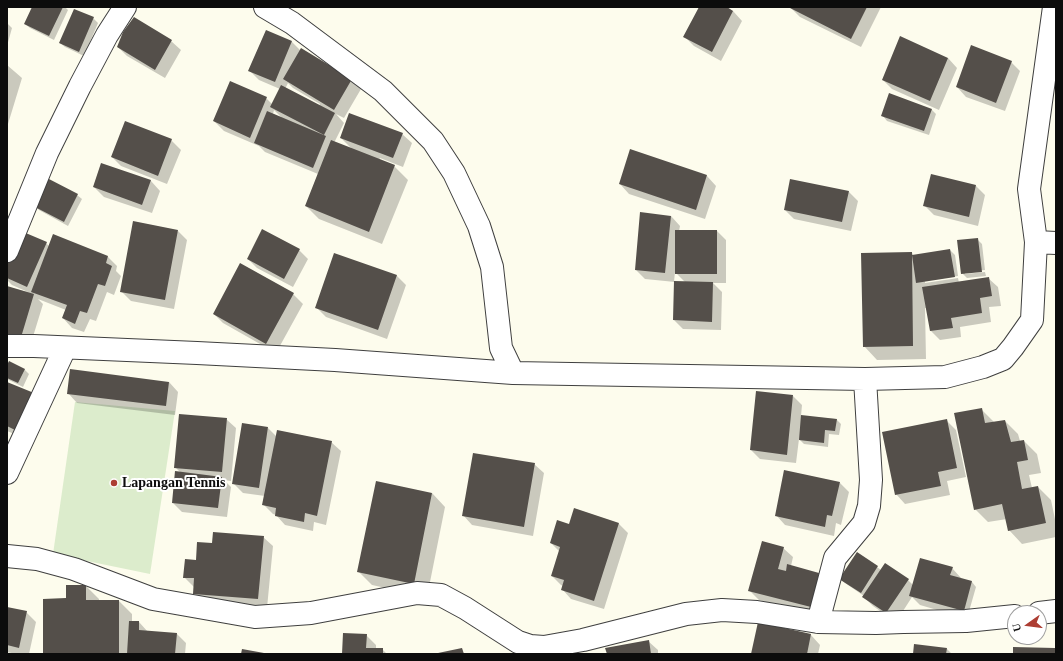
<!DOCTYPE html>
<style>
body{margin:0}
#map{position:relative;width:1063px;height:661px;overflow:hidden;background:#fdfced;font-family:Georgia,serif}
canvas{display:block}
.frame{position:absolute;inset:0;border:8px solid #0c0c0c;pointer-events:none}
.north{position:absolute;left:1007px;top:605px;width:40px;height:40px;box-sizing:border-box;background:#fff;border:1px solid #9e9e9e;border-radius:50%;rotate:256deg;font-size:11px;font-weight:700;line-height:16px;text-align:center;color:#0c0c0c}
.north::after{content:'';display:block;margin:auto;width:14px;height:18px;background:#ad3e33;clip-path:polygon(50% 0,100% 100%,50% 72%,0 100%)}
</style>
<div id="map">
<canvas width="1063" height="661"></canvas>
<div class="frame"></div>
<div class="north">U</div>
</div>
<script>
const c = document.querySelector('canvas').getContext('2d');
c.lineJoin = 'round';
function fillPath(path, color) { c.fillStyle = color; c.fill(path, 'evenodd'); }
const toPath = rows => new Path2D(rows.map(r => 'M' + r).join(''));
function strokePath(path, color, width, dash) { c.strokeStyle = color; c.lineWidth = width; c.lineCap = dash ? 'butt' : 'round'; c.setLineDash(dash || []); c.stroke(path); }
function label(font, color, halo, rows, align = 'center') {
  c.font = font + ' Georgia,serif'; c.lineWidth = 4; c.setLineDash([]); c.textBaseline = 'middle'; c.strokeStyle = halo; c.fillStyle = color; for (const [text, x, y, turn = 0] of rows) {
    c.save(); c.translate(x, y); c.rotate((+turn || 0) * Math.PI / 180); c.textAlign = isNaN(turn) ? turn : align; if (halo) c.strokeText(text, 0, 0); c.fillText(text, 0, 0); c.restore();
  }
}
const pitch = toPath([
 [75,402,175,411,150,574,53,554]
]);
const shadow = toPath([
 [33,7,65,7,68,10,54,40,30,28,25,24],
 [700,7,725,7,733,11,742,21,721,61,694,46,685,37],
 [792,7,881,7,861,47,800,17,791,8],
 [93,18,98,23,84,56,65,47,60,43],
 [7,23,12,28,7,46],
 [266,31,292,42,301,51,352,79,361,89,344,118,336,114,344,123,334,143,353,150,341,138,402,134,412,143,403,167,380,158,379,160,394,166,408,180,382,244,319,219,306,206,318,174,265,152,259,146,224,131,214,121,266,98,272,104,280,89,259,80,249,70],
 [288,83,293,88,320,104,319,106,285,89],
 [274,110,282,118,273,114],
 [171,41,181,50,165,78,127,56,118,47],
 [948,58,957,68,939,110,892,89,883,80],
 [1011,62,1020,71,1005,111,966,97,957,87],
 [7,65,22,78,8,124,7,124],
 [889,95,932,110,936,114,929,135,887,121,883,116],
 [171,140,181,150,167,184,121,166,112,157],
 [102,165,151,181,160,191,152,213,104,197,94,187],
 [707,176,716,186,705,219,629,194,620,184],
 [976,186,985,195,978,226,934,215,925,206],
 [849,192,858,201,851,231,794,219,785,210],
 [77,195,82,199,68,226,39,210,34,205],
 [671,216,680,226,679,231,717,231,726,240,726,283,713,283,722,292,721,330,683,329,674,320,675,282,645,279,636,270],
 [675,272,685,282,674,282],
 [178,231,187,240,174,309,131,301,121,291],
 [22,232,46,243,49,246,53,235,108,257,117,266,116,271,121,276,114,295,107,292,96,321,90,319,84,332,72,328,63,318,66,310,38,299,43,304,28,353,7,347,7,287,28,292,12,285,7,280,7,265],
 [977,239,982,244,985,270,965,272,965,274,985,272,986,276,967,278,962,273],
 [299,250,308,259,293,287,257,268,248,259],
 [950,250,955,255,958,276,925,281,925,283,958,278,959,283,988,278,998,287,1001,306,989,307,991,322,960,327,961,337,940,340,931,331,927,308,925,308,926,359,877,360,864,346,912,253,914,256],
 [335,254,397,276,406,285,387,339,326,317,317,308],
 [293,294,303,304,276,353,223,323,214,314],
 [7,367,24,369,29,374,23,387,7,379],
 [169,382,178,392,175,415,77,403,68,393],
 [7,383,27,439,7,431],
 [793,396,802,405,801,416,836,419,841,424,839,435,829,434,828,447,804,444,799,439,796,463,760,459,751,450],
 [981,409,995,423,1005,421,1018,434,1020,441,1024,441,1037,454,1041,473,1029,475,1032,488,1038,487,1051,500,1056,524,1056,537,1022,544,1009,530,1007,519,988,522,975,509],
 [226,419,236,428,231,481,224,480,231,487,227,517,182,512,173,503,181,473,175,467],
 [947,421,956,430,966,477,947,481,950,495,905,504,896,494],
 [268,428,277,437,331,442,341,451,326,525,314,522,313,531,285,525,276,515,273,514,264,505,265,496,243,493,233,483],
 [534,464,544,473,533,536,472,525,463,515],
 [840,483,849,492,841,525,836,523,834,536,785,525,776,515],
 [432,493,445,507,427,597,372,585,359,572],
 [575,509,619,524,628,533,604,609,571,599,562,589,563,586,561,585,552,576,560,552,551,543,570,525],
 [263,537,273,546,267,608,203,603,194,593,194,587,184,577,197,561,213,544],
 [783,548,793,557,791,566,819,574,828,583,820,616,759,600,749,590],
 [858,553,881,570,908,580,913,585,952,568,961,578,961,579,972,582,976,587,968,615,951,614,920,605,912,597,896,622,873,606,864,597,864,596,845,583,841,579],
 [86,586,99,599,99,601,119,601,132,614,132,622,139,622,148,632,177,634,186,643,185,654,44,654,67,599],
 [7,608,26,612,36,622,29,654,16,654,7,652],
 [366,635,376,645,376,649,382,649,387,654,343,654],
 [811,635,820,645,818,654,752,654],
 [648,641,658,650,658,654,608,654],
 [947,649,952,654,914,654]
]);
const building = toPath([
 [32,7,63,7,49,36,24,24],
 [699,7,727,7,733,11,712,52,683,37],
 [791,7,867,7,851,39,790,8],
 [74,9,94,17,79,52,59,43],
 [134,17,172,40,155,70,117,47,123,32],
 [266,30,292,41,275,82,248,71],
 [900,36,948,58,930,101,882,80],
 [971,45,1012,61,996,103,956,87],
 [301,48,352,79,334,110,283,79],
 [230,81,267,97,250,138,213,121],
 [281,85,335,113,324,135,270,107],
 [889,93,932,109,924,131,881,116],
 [267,111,326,136,313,168,254,143],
 [349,113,403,133,393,158,340,138],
 [125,121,172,139,158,176,111,157],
 [331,140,395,165,369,232,305,206],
 [630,149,707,175,696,210,619,184],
 [101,163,151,180,142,205,93,187],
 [931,174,976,185,969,217,923,206],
 [47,178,78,194,64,222,33,206],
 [790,179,849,191,842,222,784,210],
 [640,212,671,216,665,273,635,270],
 [133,221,178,230,165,300,120,292],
 [262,229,300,249,284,279,247,259],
 [675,230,717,230,717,274,675,274],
 [21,231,47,242,27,287,7,278,7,262],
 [53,234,108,256,106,263,112,266,105,286,98,284,87,313,80,311,75,324,62,318,67,305,31,292],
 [978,238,982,272,961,274,957,240],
 [950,249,955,277,916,283,912,255],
 [912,252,913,346,863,347,861,253],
 [334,253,397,275,378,330,315,308],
 [240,263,294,293,266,344,213,314],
 [989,277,992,296,980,298,982,313,951,318,953,328,930,331,922,287],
 [674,281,713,282,712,322,673,320],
 [7,286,34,294,19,344,7,341],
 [9,361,25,369,18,383,7,378,7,365],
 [70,369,169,382,166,406,67,394],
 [7,382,34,393,17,431,7,426],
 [756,391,793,395,787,455,750,450],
 [982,408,985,423,1005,420,1011,442,1024,440,1028,460,1017,462,1022,489,1038,486,1046,523,1008,531,1002,504,974,510,954,413],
 [179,414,227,418,222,472,174,468],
 [801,415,837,419,835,431,825,430,824,443,799,440],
 [947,419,957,468,938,472,941,486,895,495,882,432],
 [242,423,268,427,259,488,232,484],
 [277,430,332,441,317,516,305,513,304,522,275,516,276,508,262,505],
 [473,453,535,463,524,527,462,516],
 [784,470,840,482,832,516,827,515,825,527,775,516],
 [175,471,222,477,218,508,172,503],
 [376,481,432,493,414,584,357,572],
 [574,508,619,523,594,601,561,590,564,580,551,576,560,547,550,543,557,520,569,524],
 [213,532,264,536,258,599,193,594,194,578,183,578,185,559,196,560,197,542,212,543],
 [762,541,784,547,778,569,786,571,787,564,819,573,811,607,748,591],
 [857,552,878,566,861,593,839,579],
 [920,558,953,567,950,575,972,581,964,611,909,596],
 [885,563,909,579,886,613,862,597],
 [66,585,86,585,86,600,119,600,119,654,43,654,43,599,66,598],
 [7,607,27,611,19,648,7,645],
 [129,621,139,621,139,630,177,633,175,654,127,654],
 [758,622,811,634,807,654,751,654],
 [343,633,367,634,366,648,383,648,383,654,342,654],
 [649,640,651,654,607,654,605,648],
 [914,644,947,648,946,654,913,654],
 [1013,647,1055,648,1055,654,1013,654],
 [462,648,464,654,438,654,438,653],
 [242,649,264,653,264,654,241,654]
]);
const minor = toPath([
 [265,7,292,23,383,91,433,141,454,173,479,226,492,267,501,348,513,373],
 [1036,242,1056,243],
 [7,251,47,153,80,86,107,35,125,7],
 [7,346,34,346,197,353,335,360,513,373,865,379,945,377,983,367,1003,359,1013,347,1032,320,1036,242,1029,189,1054,7],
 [7,473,65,348],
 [7,556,37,559,74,569,153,599,255,617,311,613,417,593,441,595,465,608,518,642,530,646,544,647,583,640,686,614,722,610,757,612,818,622,876,623,903,622,966,621,1015,616],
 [1039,613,1056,611],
 [818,622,835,558,864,523,869,506,871,480,865,379]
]);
const markers = [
 [114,483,4,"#ad3e33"]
];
const poiNames = [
 ["Lapangan Tennis",122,483]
];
fillPath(pitch, '#dceccc');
fillPath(shadow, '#0003');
fillPath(building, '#544f4a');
strokePath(minor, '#3f3f3f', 24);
strokePath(minor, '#fff', 22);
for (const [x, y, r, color] of markers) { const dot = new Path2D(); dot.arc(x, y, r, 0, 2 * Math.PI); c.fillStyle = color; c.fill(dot); strokePath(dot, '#fff', 1.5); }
label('bold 14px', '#0c0c0c', '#fff', poiNames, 'left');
</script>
